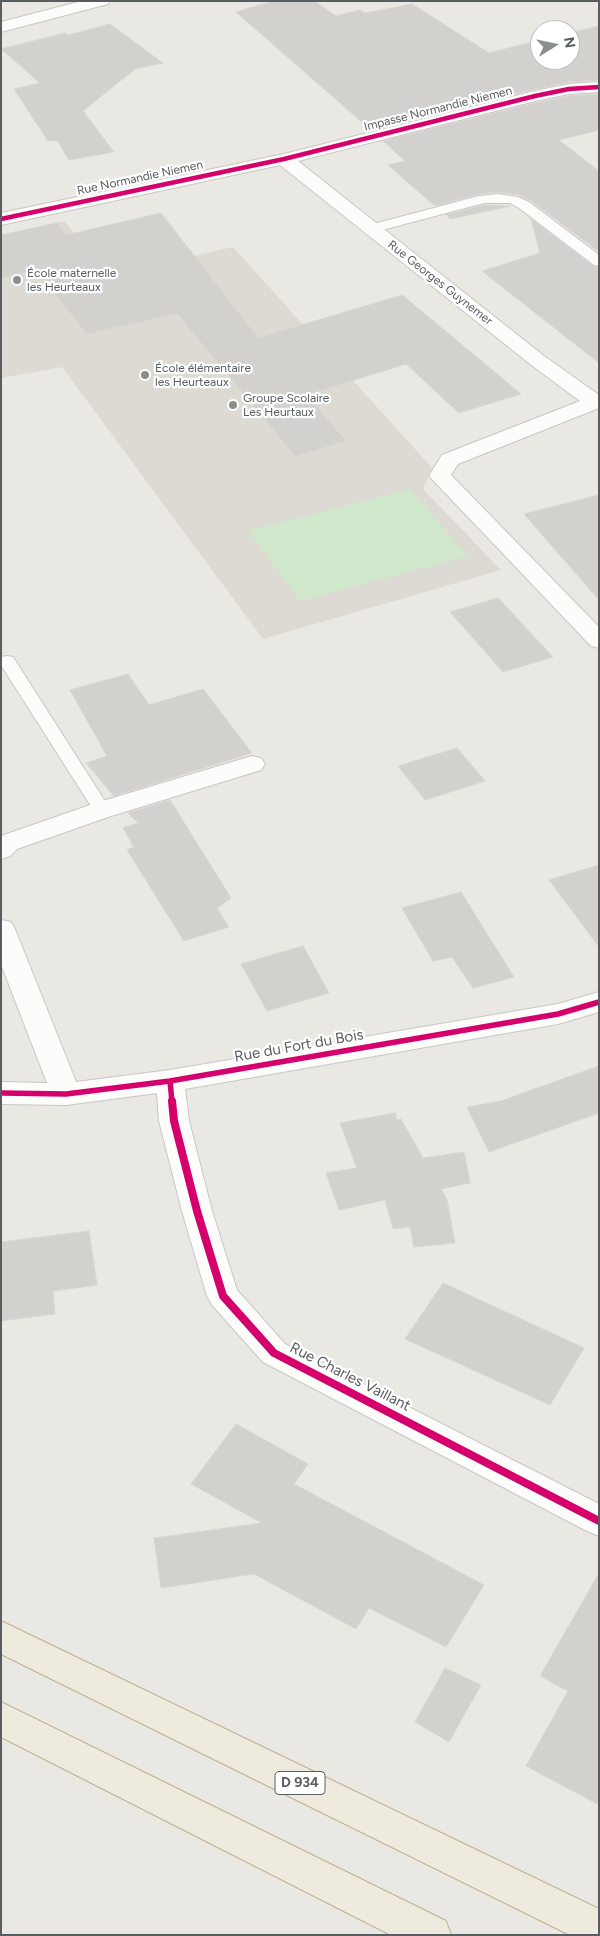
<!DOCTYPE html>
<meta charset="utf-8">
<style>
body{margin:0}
#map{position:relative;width:600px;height:1936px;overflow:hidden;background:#eae8e2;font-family:Figtree,sans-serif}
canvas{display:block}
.frame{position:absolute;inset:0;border:2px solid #585d61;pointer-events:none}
.north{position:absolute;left:530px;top:20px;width:50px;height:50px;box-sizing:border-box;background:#fff;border:1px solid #bcbec0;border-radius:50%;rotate:80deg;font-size:14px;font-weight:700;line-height:20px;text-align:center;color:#585d61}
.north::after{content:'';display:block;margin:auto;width:18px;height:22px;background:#8b8e8e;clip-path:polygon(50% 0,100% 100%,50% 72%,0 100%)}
</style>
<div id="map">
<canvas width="600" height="1936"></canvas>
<div class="frame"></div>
<div class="north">N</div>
</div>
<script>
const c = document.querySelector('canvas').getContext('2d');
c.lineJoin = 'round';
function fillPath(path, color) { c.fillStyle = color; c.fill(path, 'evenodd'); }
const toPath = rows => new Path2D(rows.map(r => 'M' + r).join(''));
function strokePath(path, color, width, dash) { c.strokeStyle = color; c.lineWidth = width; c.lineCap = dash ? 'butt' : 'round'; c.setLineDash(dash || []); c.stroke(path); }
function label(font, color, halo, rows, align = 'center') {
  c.font = font + ' Figtree,sans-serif'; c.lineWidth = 4.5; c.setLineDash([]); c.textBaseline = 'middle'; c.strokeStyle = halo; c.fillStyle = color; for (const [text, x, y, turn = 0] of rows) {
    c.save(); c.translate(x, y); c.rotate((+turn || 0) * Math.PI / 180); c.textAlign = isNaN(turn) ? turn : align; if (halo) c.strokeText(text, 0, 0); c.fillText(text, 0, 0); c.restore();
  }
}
const education = toPath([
 [64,221,109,275,233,247,432,468,423,489,501,570,263,639,62,367,1,378,1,235]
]);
const green = toPath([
 [410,489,468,556,300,601,248,531]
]);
const building = toPath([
 [273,1,315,1,336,16,360,10,365,13,412,4,489,53,540,40,540,60,570,60,570,33,599,26,599,80,569,82,535,89,371,130,236,12,273,1],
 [110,24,163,63,135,69,83,111,114,152,69,160,57,140,48,141,14,89,40,83,1,49,65,33,68,35,110,24],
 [599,94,599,130,559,140,599,171,599,252,530,200,519,195,498,192,479,194,435,206,388,165,405,161,383,141,535,103,569,96,599,94],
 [484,205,511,206,450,219,446,215,484,205],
 [161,213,258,338,402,295,521,394,459,413,406,364,306,395,346,441,295,456,177,313,87,334,37,270,1,278,1,235,57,223,66,235,161,213],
 [531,219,593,266,599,268,599,363,482,271,540,253,531,219],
 [599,495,599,600,524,514,599,495],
 [498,598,553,657,503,672,450,612,498,598],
 [128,674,149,705,203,689,252,753,114,796,86,763,107,756,70,690,128,674],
 [457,748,485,781,425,800,398,766,457,748],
 [170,800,231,898,217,908,229,927,184,941,127,850,134,847,123,828,138,823,128,813,170,800],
 [599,865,599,947,549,880,599,865],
 [461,892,514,977,473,988,452,957,433,961,402,908,461,892],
 [303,946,329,993,267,1011,241,964,303,946],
 [599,1066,599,1113,489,1152,467,1107,501,1101,599,1066],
 [395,1113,397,1120,401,1119,423,1158,464,1152,470,1183,441,1189,447,1200,455,1243,414,1247,410,1227,393,1229,385,1200,339,1210,326,1173,357,1168,340,1123,395,1113],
 [89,1231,97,1285,53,1291,55,1314,1,1321,1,1242,89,1231],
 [443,1283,584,1348,550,1405,405,1339,443,1283],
 [236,1424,308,1464,294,1484,484,1585,446,1647,369,1608,356,1629,254,1574,161,1588,154,1538,262,1523,191,1484,236,1424],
 [599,1573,599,1805,526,1766,568,1691,540,1676,599,1573],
 [445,1668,481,1685,449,1742,415,1722,445,1668]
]);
const lane = toPath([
 [498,194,518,197,529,202,599,255,599,266,594,265,519,208,510,203,484,203,371,233,365,229,366,226,479,196,498,194],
 [7,656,13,657,108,806,111,810,108,814,102,816,96,814,1,665,1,657,7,656]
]);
const street = toPath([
 [82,1,110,1,108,4,1,32,1,22,82,1],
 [599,82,599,92,569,94,535,101,298,161,544,356,599,395,599,408,458,464,451,475,599,627,599,648,591,646,429,476,442,455,580,401,530,364,280,165,1,225,1,213,284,154,535,91,569,84,599,82],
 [252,756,261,758,265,764,261,770,111,816,17,849,10,856,1,859,1,836,93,804,252,756],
 [1,920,11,922,15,929,76,1082,170,1070,558,1004,599,992,599,1012,558,1024,185,1089,189,1121,212,1211,237,1290,285,1344,599,1504,599,1536,587,1531,263,1362,212,1305,207,1296,182,1211,159,1121,157,1093,66,1105,1,1104,1,1082,47,1083,1,964,1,920]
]);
const highway = toPath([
 [1,1621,599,1909,599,1935,570,1935,1,1654,1,1621],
 [1,1702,446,1921,451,1935,391,1935,1,1737,1,1702]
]);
const cyclewayFar2 = toPath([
 [1,219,284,159,535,96,569,89,599,87]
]);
const cyclewayFar1 = toPath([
 [170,1081,172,1102],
 [1,1093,66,1094,170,1081,558,1014,599,1002]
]);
const cycleway = toPath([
 [172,1101,174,1121,197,1211,223,1296,274,1353,599,1521]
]);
const markers = [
 [17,280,5,"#8b8e8e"],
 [145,375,5,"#8b8e8e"],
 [233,405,5,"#8b8e8e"]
];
const farStreetnames = [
 ["Impasse Normandie Niemen",438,109,-14],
 ["Rue Normandie Niemen",140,178,-12],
 ["Rue Georges Guynemer",440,283,38]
];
const farPoinames = [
 ["École maternelle",27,273],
 ["les Heurteaux",27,287],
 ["École élémentaire",155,368],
 ["les Heurteaux",155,382],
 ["Groupe Scolaire",243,398],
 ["Les Heurtaux",243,412]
];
const shields = [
 [300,1783,50]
];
const shieldNames = [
 ["D 934",300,1783]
];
const streetNames = [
 ["Rue du Fort du Bois",299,1046,-10],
 ["Rue Charles Vaillant",350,1377,27]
];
fillPath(education, '#dcdad2');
fillPath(green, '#d0e7cb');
fillPath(building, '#d2d1cd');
strokePath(building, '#d9d6d1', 1);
strokePath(lane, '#c7c7c6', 2);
strokePath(street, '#c7c7c6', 2);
strokePath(highway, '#c1af90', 2);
fillPath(lane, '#fcfcfb');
fillPath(street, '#fcfcfb');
fillPath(highway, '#eeeade');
strokePath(cyclewayFar2, '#d6006c', 4.5);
strokePath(cyclewayFar1, '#d6006c', 5.5);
strokePath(cycleway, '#d6006c', 8);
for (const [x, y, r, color] of markers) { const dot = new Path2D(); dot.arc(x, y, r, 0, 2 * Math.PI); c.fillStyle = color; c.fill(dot); strokePath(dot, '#fff', 2); }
label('12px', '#585d61', '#fff', farStreetnames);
label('12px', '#585d61', '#fff', farPoinames, 'left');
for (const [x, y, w] of shields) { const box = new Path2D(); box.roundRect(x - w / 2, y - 11.5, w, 23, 4); c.fillStyle = '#fff'; c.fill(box); strokePath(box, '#585d61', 1); }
label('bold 14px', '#585d61', null, shieldNames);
label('15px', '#585d61', '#fff', streetNames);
</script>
